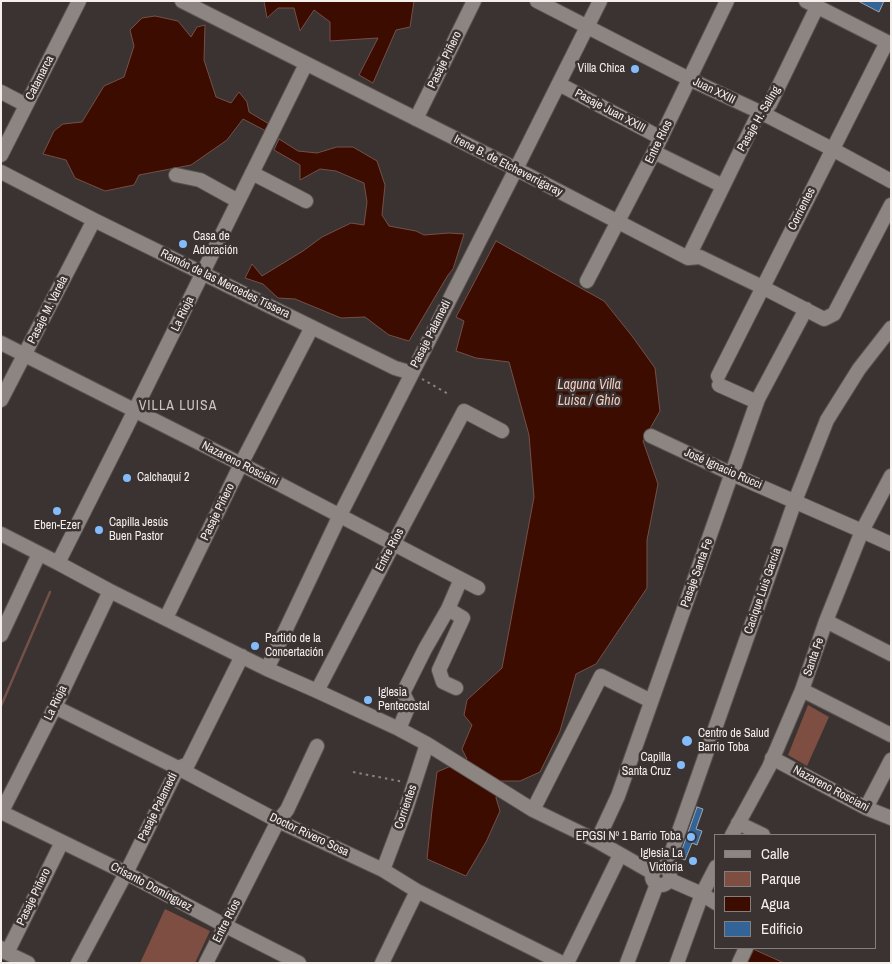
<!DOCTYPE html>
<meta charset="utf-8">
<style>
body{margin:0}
#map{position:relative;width:892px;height:964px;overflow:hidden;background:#3a3331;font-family:"Archivo Narrow",sans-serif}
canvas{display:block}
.frame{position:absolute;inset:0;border:2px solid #f4efed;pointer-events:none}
.legend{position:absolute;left:714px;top:834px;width:162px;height:115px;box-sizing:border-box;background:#3a3331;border:1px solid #847e7c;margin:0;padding:6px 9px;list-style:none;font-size:15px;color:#f4efed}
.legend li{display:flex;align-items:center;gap:10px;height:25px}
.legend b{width:25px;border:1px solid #847e7c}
</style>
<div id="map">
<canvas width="892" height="964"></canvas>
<div class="frame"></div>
<ul class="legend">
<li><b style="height:6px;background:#8d8582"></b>Calle</li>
<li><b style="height:14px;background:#7d4e41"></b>Parque</li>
<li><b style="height:14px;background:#3d0c01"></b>Agua</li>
<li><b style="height:14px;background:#326498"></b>Edificio</li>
</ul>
</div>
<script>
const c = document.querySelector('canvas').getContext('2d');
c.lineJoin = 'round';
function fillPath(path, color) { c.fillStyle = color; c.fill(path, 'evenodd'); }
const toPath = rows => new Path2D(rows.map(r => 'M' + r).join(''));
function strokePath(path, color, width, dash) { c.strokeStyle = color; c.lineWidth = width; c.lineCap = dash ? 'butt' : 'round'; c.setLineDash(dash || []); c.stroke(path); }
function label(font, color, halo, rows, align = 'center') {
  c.font = font + ' "Archivo Narrow",sans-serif'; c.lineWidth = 5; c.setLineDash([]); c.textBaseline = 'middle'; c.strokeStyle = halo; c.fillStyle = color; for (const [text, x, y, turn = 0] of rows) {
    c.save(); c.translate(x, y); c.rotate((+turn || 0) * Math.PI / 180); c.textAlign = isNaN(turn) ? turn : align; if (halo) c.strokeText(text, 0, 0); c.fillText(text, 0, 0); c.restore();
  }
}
const green = toPath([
 [808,705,829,717,807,766,788,755],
 [165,909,210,931,195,963,140,963]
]);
const water = toPath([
 [264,1,414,1,410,27,396,30,373,83,359,75,378,38,330,41,330,22,314,10,300,31,294,8,278,8,267,18,264,1],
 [155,16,178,21,191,37,197,27,205,25,204,60,216,97,231,103,239,92,247,102,249,112,269,124,266,131,243,119,227,140,191,165,139,175,134,185,105,191,75,178,66,160,43,154,54,131,63,124,82,122,104,86,124,77,134,46,130,30,142,18,155,16],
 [279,139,298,151,317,153,337,147,353,147,377,161,385,185,382,215,389,226,416,231,424,235,449,233,464,234,453,269,448,275,409,341,389,335,365,317,341,318,295,299,278,298,263,284,245,278,252,264,262,276,303,251,322,237,351,223,364,225,367,202,364,183,336,171,320,169,300,180,300,165,274,150,279,139],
 [496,241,604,301,632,336,655,368,660,411,643,441,658,484,647,540,647,588,596,664,576,674,560,731,540,772,520,781,500,781,496,798,500,811,486,842,466,876,427,859,432,810,437,772,467,759,462,749,472,725,464,715,467,700,502,668,534,497,529,435,509,362,476,358,456,351,464,321,456,317,496,241],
 [753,949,784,963,745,963,753,949]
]);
const stream = toPath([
 [1,706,50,592]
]);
const building = toPath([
 [858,1,884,1,879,12,858,1],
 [697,807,703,809,696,829,702,831,697,845,692,843,685,860,679,858,697,807]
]);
const path = toPath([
 [422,379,450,395],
 [353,772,404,782]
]);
const minor = toPath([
 [182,1,516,169,688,258,700,257,762,287,824,319,834,314,891,205],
 [537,1,689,79,762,113,832,149,891,181],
 [806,1,891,44],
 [559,84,661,138],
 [1,92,26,105],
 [416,119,474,1],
 [654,152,723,186],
 [1,155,79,1],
 [1,172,94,220,202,273,395,368,412,373],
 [252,173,306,201],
 [176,175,200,180,238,201],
 [688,258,755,121,770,104,817,7],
 [587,281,654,152,727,1],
 [1,343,241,464,478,588],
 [718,376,887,42],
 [719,385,757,402],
 [1,400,94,220],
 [651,436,732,474,862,531,891,544],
 [1,534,58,563,110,591,267,669,317,691,399,729,427,744,533,810,597,841,653,873],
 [58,563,126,428,306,64],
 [448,609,463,618,439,670,443,682,456,688],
 [166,618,241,464,312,327],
 [826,621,891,654],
 [1,635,39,554],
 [267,669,340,515,516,169,600,1],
 [802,690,891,735],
 [317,691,394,543,464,411,502,431],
 [55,707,178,768,278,821,383,870,417,891,562,963],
 [399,729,409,705,403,693,425,649,448,609,461,579],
 [772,758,866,808,891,818],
 [866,808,891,760],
 [533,810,601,676,651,701],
 [1,812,126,873,224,925,299,963],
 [1,813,55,707,110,591],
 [738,823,763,835],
 [732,835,769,767,802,690,826,621,862,531,891,476],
 [597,841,618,796,758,399,806,309],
 '652 876a9 9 0 1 1 18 0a9 9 0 1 1-18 0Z',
 [666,868,795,501,827,420,859,369,891,328],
 [383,870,406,809,427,744],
 [670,880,702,894,716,903],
 [1,948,7,953,28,963],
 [7,953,62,842],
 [78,963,126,873,178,768,188,764,242,656],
 [206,963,278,821,287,810,317,746],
 [382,963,417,891],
 [567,963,620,855],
 [627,963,657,884],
 [677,963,702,894,716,867],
 [739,963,746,948]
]);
const markers = [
 [635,69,5,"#82bcfa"],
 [183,244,5,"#82bcfa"],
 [127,478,5,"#82bcfa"],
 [57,511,5,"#82bcfa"],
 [99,530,5,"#82bcfa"],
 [255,646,5,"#82bcfa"],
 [368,700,5,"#82bcfa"],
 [687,741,6,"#82bcfa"],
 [681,765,5,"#82bcfa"],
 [691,837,5,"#82bcfa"],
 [693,861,5,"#82bcfa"]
];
const streetNames = [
 ["Pasaje Piñero",445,60,-64],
 ["Catamarca",40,78,-63],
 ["Juan XXIII",714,91,26],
 ["Pasaje Juan XXIII",610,111,28],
 ["Pasaje H. Saling",759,119,-60],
 ["Entre Ríos",659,142,-64],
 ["Irene B. de Etcheverrigaray",508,166,27],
 ["Corrientes",802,209,-63],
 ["Ramón de las Mercedes Tissera",225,284,26],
 ["Pasaje M. Varela",48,310,-63],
 ["La Rioja",183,314,-64],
 ["Pasaje Palamedi",431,334,-63],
 ["Nazareno Rosciani",240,464,27],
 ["José Ignacio Rucci",723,469,24],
 ["Pasaje Piñero",218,512,-64],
 ["Entre Ríos",390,550,-62],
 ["Pasaje Santa Fe",697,573,-70],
 ["Cacique Luis García",763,591,-71],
 ["Santa Fe",814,657,-71],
 ["La Rioja",56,703,-64],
 ["Nazareno Rosciani",831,789,28],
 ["Pasaje Palamedi",158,807,-64],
 ["Corrientes",406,807,-71],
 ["Doctor Rivero Sosa",309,835,25],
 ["Crisanto Domínguez",151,887,28],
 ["Pasaje Piñero",34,897,-64],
 ["Entre Ríos",227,921,-63]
];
const poiNames = [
 ["Villa Chica",625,69,"right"],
 ["Casa de",193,237],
 ["Adoración",193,251],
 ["Calchaquí 2",137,478],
 ["Capilla Jesús",109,523],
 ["Buen Pastor",109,537],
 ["Eben-Ezer",57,526,"center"],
 ["Partido de la",265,639],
 ["Concertación",265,653],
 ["Iglesia",378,693],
 ["Pentecostal",378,707],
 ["Centro de Salud",698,734],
 ["Barrio Toba",698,748],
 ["Capilla",671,758,"right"],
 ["Santa Cruz",671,772,"right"],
 ["EPGSI Nº 1 Barrio Toba",681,837,"right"],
 ["Iglesia La",683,854,"right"],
 ["Victoria",683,868,"right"]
];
const waterNames = [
 ["Laguna Villa",589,385],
 ["Luisa / Ghio",589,401]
];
const neighbourhoodNames = [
 ["VILLA LUISA",178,406]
];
fillPath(green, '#7d4e41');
fillPath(water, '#3d0c01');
strokePath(water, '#745048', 1);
strokePath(stream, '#745048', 2.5);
fillPath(building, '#326498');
strokePath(building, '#a0a6ac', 1);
strokePath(minor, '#585250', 16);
strokePath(path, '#888280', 2, [2.5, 4]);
strokePath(minor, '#8d8582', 14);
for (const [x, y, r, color] of markers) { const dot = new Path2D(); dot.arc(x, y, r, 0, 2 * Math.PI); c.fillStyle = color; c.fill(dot); strokePath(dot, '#3a3331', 2); }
label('12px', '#f4efed', '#3a3331', streetNames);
label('12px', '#f4efed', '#3a3331', poiNames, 'left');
label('italic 14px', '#f6cbbf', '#3a3331', waterNames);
c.letterSpacing = '1px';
label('14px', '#ccc3c0', '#3a3331', neighbourhoodNames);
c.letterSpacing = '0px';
</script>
